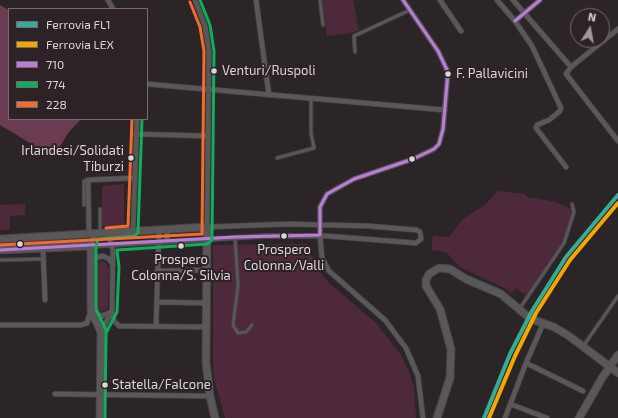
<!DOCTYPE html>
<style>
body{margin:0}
#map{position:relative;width:618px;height:418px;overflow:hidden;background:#2b2528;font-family:"Exo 2",sans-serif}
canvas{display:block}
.legend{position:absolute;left:8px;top:8px;width:140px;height:112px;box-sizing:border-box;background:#2d2327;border:1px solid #736b6e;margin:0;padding:5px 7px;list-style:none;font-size:12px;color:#dcd6d8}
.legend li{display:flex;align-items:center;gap:8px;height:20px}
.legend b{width:20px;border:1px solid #736b6e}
.north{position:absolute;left:570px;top:8px;width:40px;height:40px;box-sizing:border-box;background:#2d2327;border:1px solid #736b6e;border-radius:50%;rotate:11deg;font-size:11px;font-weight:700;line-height:16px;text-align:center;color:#dcd6d8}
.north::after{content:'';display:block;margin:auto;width:14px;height:18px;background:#9e989a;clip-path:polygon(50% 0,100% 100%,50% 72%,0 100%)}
</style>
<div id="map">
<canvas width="618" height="418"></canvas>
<ul class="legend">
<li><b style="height:5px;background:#33ad99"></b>Ferrovia FL1</li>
<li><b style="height:5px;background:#f7a600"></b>Ferrovia LEX</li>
<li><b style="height:5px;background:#bd7bd9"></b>710</li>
<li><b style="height:5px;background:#0daf5c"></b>774</li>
<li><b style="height:5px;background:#f36c2b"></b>228</li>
</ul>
<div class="north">N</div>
</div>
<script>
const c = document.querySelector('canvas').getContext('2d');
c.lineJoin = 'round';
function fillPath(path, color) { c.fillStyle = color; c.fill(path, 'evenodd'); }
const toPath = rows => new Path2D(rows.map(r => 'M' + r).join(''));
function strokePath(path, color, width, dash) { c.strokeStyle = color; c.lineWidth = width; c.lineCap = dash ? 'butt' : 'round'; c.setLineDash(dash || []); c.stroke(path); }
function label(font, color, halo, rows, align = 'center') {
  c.font = font + ' "Exo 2",sans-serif'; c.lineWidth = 4; c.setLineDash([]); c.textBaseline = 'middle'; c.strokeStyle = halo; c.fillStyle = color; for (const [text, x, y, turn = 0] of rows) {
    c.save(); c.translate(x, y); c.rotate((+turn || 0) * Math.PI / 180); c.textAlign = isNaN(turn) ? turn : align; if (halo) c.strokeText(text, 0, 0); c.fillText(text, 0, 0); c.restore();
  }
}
const green = toPath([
 [321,0,353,0,359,30,351,33,327,36],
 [124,184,124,226,102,226,102,186],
 [498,191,525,194,528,197,556,202,573,210,563,241,526,295,516,288,511,293,506,289,460,267,446,252,431,250,433,236,449,237,463,219,485,205],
 [25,204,25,215,10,216,10,230,0,230,0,205],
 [307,244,317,269,328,282,376,323,401,355,410,374,414,388,416,418,225,418,214,378,213,361,213,245],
 [101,260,106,263,109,269,108,306,107,309,101,312,97,310,95,307,95,268,96,263]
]);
const forest = toPath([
 [0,5,9,10,9,119,81,119,69,132,57,151,50,155,0,125]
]);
const lane = toPath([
 [320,0,323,25],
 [355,52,354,36,410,10],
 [277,158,314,148,311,133,311,99],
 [84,205,84,181,88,180],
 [100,209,100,233],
 [235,237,238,286,233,325,238,333,246,332,252,325],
 [0,260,43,259],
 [520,308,564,243,574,212,572,204],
 [584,345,618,296]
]);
const street = toPath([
 [108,0,113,9],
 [256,0,269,95],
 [403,0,438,51,448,72,443,129,439,144,434,149,413,159,354,179,327,194,320,207,320,235,322,258,329,271,385,320,406,348,418,376,423,418],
 [440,0,461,31],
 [497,0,515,21,532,46,561,108,560,111,549,120,537,125,536,128,566,167],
 [513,0,571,67],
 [515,21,540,0],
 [618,29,571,67,566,74,618,141],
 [147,84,445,110],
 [136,134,207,136],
 [167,229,167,241],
 [133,231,137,119],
 [94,234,91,246,265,236,327,236,416,243,421,239,420,232,417,230,368,226,288,224,207,227,209,51,205,26,195,0],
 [89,235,88,180,134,178],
 [43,249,45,300],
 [91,263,95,258,103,256,109,259,113,265],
 [157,271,206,270],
 [157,302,206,303],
 [112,311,114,321,119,326,206,327],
 [92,312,102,316,111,312],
 [0,325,81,325,87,323,91,310],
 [156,326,159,230],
 [101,332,112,311,113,251,108,233],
 [526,363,583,391],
 [55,394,205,396],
 [510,404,547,418],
 [505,418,526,363,543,324]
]);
const secondary = toPath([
 [0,239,207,227,206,362,210,396,215,418],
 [0,250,91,246,91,310,101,332,100,418],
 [534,320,554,327,569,336,618,373],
 [437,418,450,378,451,349,440,309,426,286,426,280,429,274,439,268,450,269,466,279,501,294,526,315],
 [579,418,602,378,618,355]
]);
const bus1 = toPath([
 [515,21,540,0],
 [0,250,235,237,320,235,320,207,327,194,354,179,413,159,434,149,439,144,443,129,448,72,438,51,403,0]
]);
const bus2 = toPath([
 [106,344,106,330,96,309,96,247,98,239,134,236,138,233,142,119],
 [105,418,106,333,117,312,119,267,117,250,207,244,212,240,214,51,210,25,200,0]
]);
const bus3 = toPath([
 [106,228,128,226,132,119],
 [0,245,202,234,204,51,200,27,190,2]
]);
const rail1 = toPath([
 [484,418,510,354,532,311,566,257,618,195]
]);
const rail2 = toPath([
 [489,418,515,356,536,313,570,260,618,203]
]);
const markers = [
 [214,71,3.5,"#dcd6d8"],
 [448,74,3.5,"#dcd6d8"],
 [131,158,3.5,"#dcd6d8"],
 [412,159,3.5,"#dcd6d8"],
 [284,236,3.5,"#dcd6d8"],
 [20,244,3.5,"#dcd6d8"],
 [181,246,3.5,"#dcd6d8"],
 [105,385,3.5,"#dcd6d8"]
];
const busNames = [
 ["Venturi/Ruspoli",222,71],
 ["F. Pallavicini",456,74],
 ["Irlandesi/Solidati",124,151,"right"],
 ["Tiburzi",124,167,"right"],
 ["Prospero",284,250,"center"],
 ["Colonna/Valli",284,266,"center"],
 ["Prospero",181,260,"center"],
 ["Colonna/S. Silvia",181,276,"center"],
 ["Statella/Falcone",112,385]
];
fillPath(green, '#4e293b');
fillPath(forest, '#6b3b52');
strokePath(lane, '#474345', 4.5);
strokePath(street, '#474345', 6);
strokePath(secondary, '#474345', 9);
strokePath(lane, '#5a5758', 2.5);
strokePath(street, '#5a5758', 4.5);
strokePath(secondary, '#5a5758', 7);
strokePath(bus1, '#bd7bd9', 3);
strokePath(bus2, '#0daf5c', 3);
strokePath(bus3, '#f36c2b', 3);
strokePath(rail1, '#33ad99', 4);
strokePath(rail2, '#f7a600', 4);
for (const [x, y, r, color] of markers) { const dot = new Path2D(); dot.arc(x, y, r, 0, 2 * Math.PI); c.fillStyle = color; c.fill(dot); strokePath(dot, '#2d2327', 1.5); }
label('13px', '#dcd6d8', '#2d2327', busNames, 'left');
</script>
